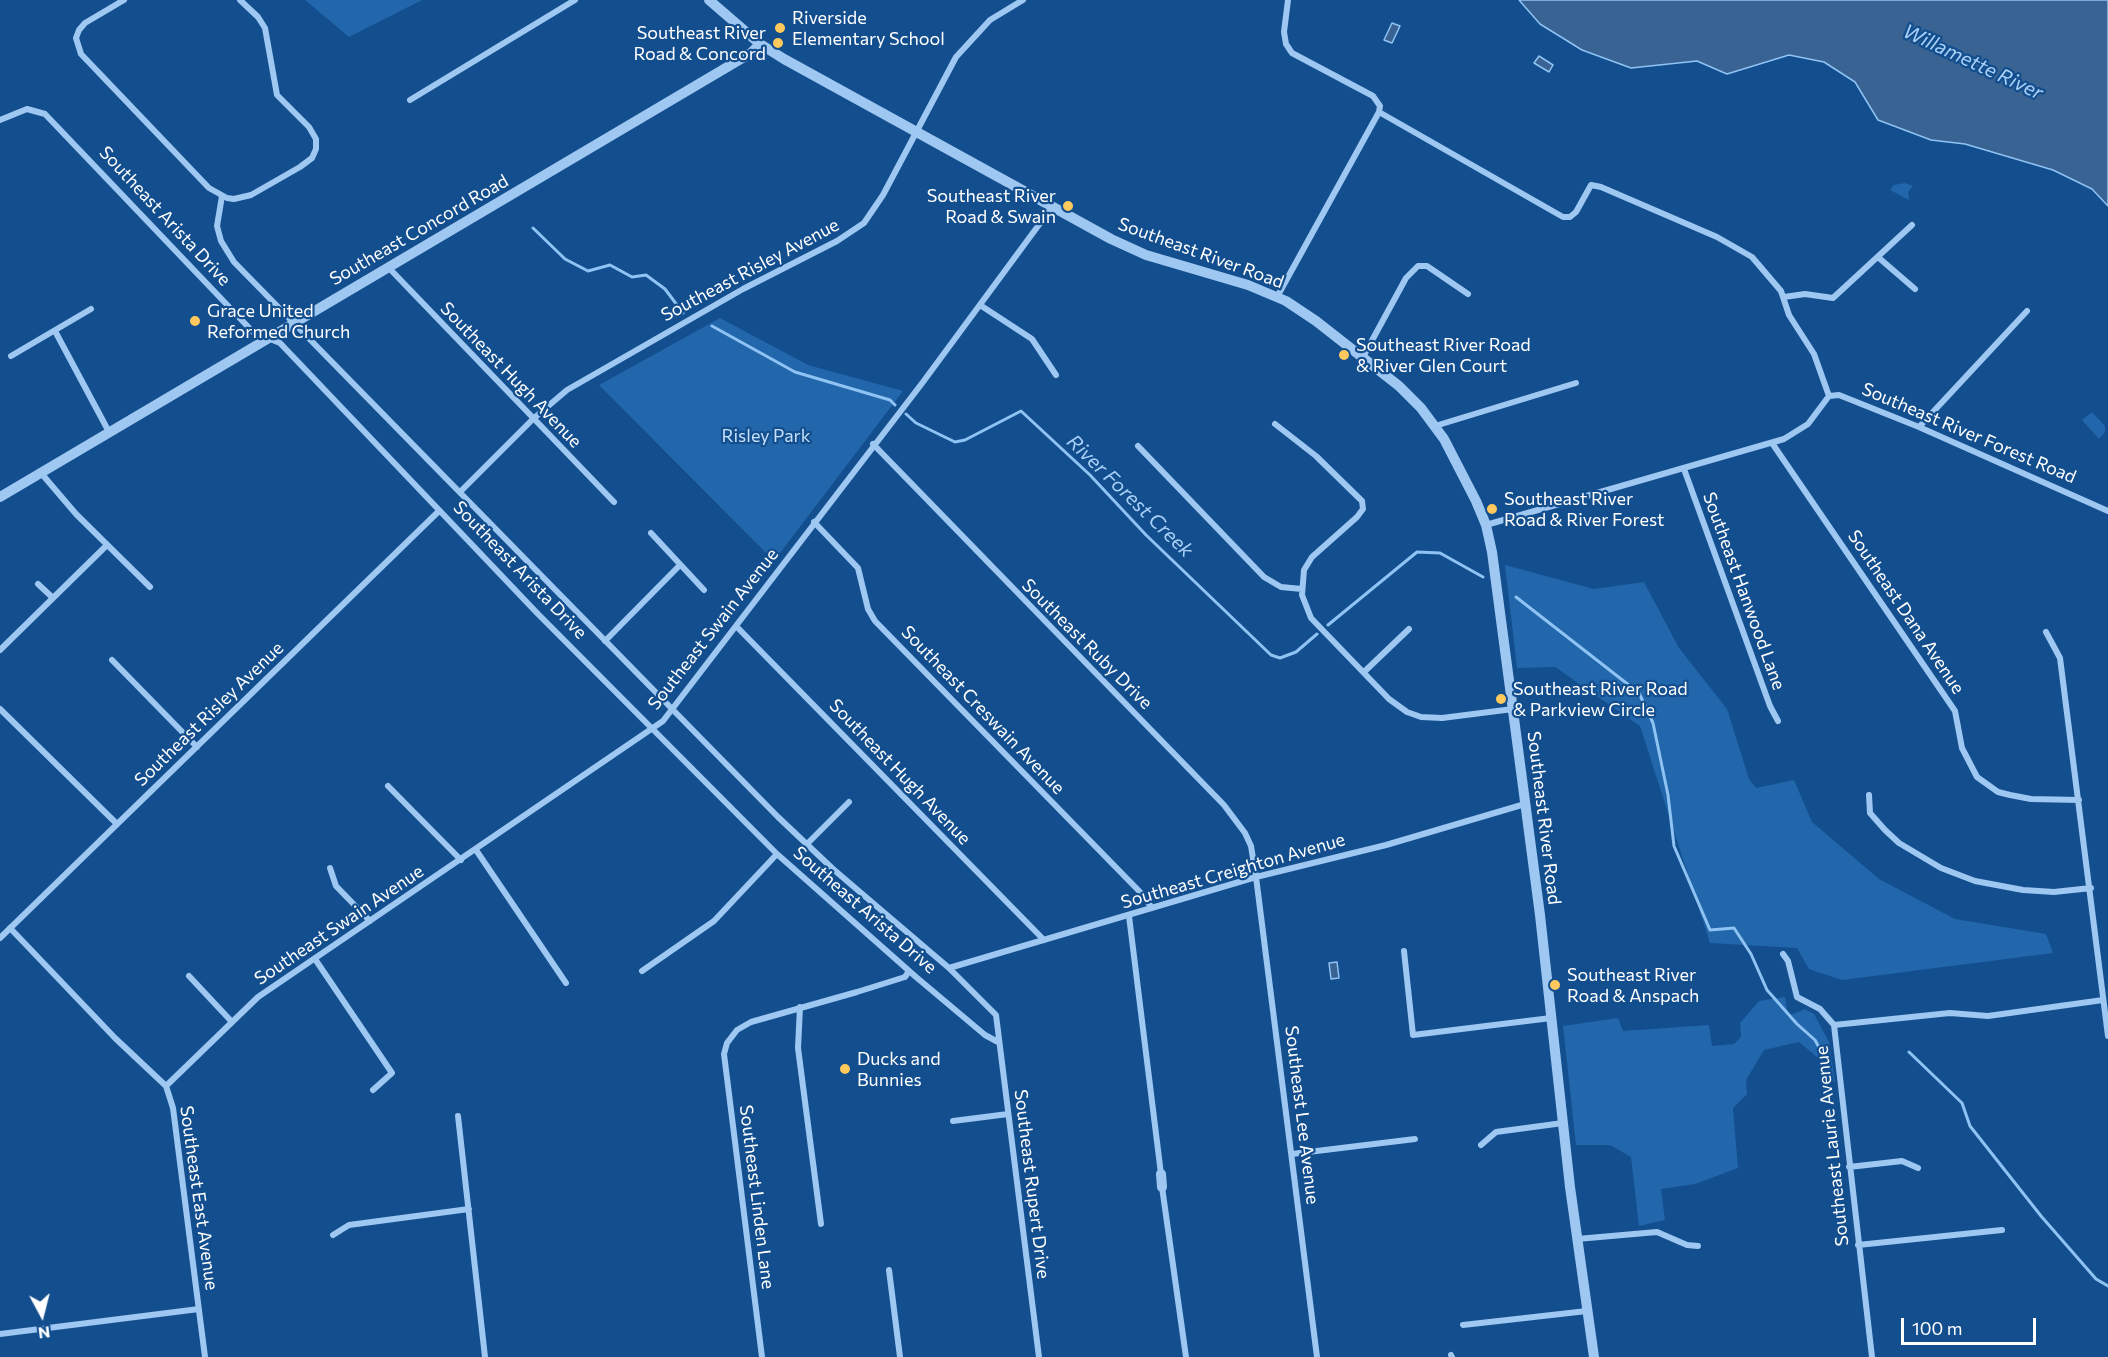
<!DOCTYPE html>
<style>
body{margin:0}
#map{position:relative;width:2108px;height:1357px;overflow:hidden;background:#134e8e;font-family:Commissioner,sans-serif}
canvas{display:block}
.north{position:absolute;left:12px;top:1285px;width:60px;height:60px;-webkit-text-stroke:4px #134e8e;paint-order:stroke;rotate:173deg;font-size:16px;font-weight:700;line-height:24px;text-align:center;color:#fff}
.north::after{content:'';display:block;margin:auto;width:21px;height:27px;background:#fff;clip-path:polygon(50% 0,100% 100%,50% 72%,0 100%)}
.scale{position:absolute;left:1901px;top:1318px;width:135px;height:27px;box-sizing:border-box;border:3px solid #fff;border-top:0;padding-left:8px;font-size:18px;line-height:21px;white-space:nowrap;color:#fff;-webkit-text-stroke:4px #134e8e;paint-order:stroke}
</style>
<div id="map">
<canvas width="2108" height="1357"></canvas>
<div class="north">N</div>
<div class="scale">100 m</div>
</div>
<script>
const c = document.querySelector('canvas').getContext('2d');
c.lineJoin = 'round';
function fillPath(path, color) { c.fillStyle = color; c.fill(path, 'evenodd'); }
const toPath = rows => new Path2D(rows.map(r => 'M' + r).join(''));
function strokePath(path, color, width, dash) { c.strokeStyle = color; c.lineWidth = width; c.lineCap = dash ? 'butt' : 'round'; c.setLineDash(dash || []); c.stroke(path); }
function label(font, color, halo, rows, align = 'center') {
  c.font = font + ' Commissioner,sans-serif'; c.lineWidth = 4.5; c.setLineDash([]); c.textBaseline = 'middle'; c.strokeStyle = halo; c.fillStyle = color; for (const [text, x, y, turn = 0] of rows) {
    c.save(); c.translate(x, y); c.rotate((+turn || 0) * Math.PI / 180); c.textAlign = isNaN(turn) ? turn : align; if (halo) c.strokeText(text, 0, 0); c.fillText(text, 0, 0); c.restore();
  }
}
const green = toPath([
 [305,0,422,0,349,37],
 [1905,183,1913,186,1908,192,1909,200,1890,190,1894,185],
 [720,318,808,365,903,391,774,561,599,385],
 [2092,412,2105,426,2105,432,2099,439,2082,420],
 [1505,565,1594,589,1644,582,1679,648,1727,709,1749,779,1756,788,1794,780,1812,822,1879,879,1955,919,2046,934,2053,953,1842,980,1809,969,1797,948,1710,943,1640,726,1555,667,1517,668],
 [1785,997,1788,1016,1805,1009,1814,1014,1829,1042,1835,1082,1825,1081,1824,1063,1799,1042,1764,1050,1746,1080,1747,1094,1733,1108,1738,1168,1695,1184,1661,1189,1665,1220,1639,1226,1631,1157,1610,1145,1576,1145,1563,1026,1618,1018,1623,1031,1709,1025,1712,1046,1734,1044,1741,1037,1740,1023,1759,1001]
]);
const water = toPath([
 [1519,0,2108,0,2108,206,2092,189,2053,170,1965,144,1931,140,1878,120,1855,82,1824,62,1789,55,1727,74,1697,61,1631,68,1582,50,1540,24,1519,0],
 [1392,23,1400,26,1392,43,1384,40,1392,23],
 [1539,56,1553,65,1549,72,1534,63,1539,56],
 [1337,962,1339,978,1331,979,1329,963,1337,962]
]);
const stream = toPath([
 [533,228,565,259,588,271,610,265,632,277,646,275,665,289,683,313],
 [712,326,795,372,890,400,895,405],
 [906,414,916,423,955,442,965,440,1021,411,1090,475,1146,535,1271,655,1280,658,1296,652,1317,634],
 [1516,597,1639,693,1653,723,1668,795,1674,846,1710,930,1734,928,1751,954,1767,990,1797,1024,1815,1040,1826,1060],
 [1328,625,1417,552,1440,553,1483,577],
 [1909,1052,1962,1103,1970,1126,2041,1216,2096,1279,2108,1286]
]);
const minor = toPath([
 [124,0,85,23,79,30,76,38,81,54,209,188,227,198,234,199,251,195,300,167,312,158,316,149,316,139,309,127,277,95,265,28,258,17,240,0],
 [410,100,575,0],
 [1379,112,1563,217,1570,217,1576,212,1591,185,1601,187,1717,237,1752,257,1781,291,1789,315,1814,354,1829,396],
 [0,120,27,109,45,114,253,332,280,343,538,614,777,854,916,977,985,1035,998,1042],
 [222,196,217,226,221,241,234,262,778,817,833,869,949,968,996,1015,1039,1357],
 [1879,258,1915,289],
 [388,267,614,502],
 [1277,297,1379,112,1380,106,1373,96,1292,53,1286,44,1284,32,1288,0],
 [1784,297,1805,294,1833,298,1912,225],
 [980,305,1032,339,1056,375],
 [55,331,109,432],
 [11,356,91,309],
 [1363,357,1406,278,1418,266,1427,266,1468,294],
 [1275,424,1316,456,1362,501,1363,509,1357,517,1312,557,1304,570,1302,595,1311,618,1389,699,1407,712,1421,717,1442,718,1513,709],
 [1435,426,1576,383],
 [1919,427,2027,311],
 [1772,443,1955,711,1962,748,1977,777,1998,792,2010,795,2031,799,2079,800],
 [873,444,1224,805,1245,833,1251,846,1256,877,1317,1357],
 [1138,446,1264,577,1281,587,1302,589],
 [1684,469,1770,706,1778,721],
 [41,473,76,514,150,587],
 [460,492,533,419,567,390,743,289,837,241,864,223,883,195,956,57,990,20,1023,0],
 [814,522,858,568,868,609,875,621,1142,894,1152,908],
 [1486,525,1784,439,1808,424,1829,396,1839,395,1919,427,2108,511],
 [651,533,704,590],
 [38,584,53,598],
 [736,626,1044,940],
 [2046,632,2060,658,2108,1036],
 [605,641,680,565],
 [0,650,107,545],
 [112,660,197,747],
 [1364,672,1409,629],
 [0,709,117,824],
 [388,786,461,860],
 [1869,795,1870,813,1885,830,1899,843,1941,868,1975,881,2023,890,2054,892,2091,888],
 [806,845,849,802],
 [476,850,566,983],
 [330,868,336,886,370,921],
 [1129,916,1161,1174],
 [10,928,115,1038,166,1086,173,1108,205,1357],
 [0,938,439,511],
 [1404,951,1413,1035,1551,1018],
 [1783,954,1788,961,1797,997,1820,1009,1834,1025,1872,1357],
 [315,959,392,1073,373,1090],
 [949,968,1256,877,1386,845,1525,804],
 [642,971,714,921,777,854],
 [189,976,232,1022],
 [800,1007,798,1048,821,1224],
 [1834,1025,1950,1013,1988,1016,2103,1000],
 [166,1086,258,997,663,721,923,382,1052,207],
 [458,1116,485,1357],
 [953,1121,1008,1114],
 [1481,1145,1496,1132,1563,1123],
 [1292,1154,1415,1139],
 [1849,1167,1902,1161,1918,1168],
 [1162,1187,1186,1357],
 [333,1235,349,1225,469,1209],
 [1577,1239,1657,1232,1687,1245,1698,1246],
 [1858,1245,2002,1230],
 [889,1270,900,1357],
 [1463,1325,1587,1311],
 [0,1334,199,1309],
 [1451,1355,1452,1357],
 [762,1357,724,1054,727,1043,737,1030,751,1022,857,992,905,977,909,971]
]);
const tertiary = toPath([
 [709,0,760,44,784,59,1111,239,1146,255,1248,285,1286,301,1316,321,1399,386,1421,408,1444,439,1476,501,1486,525,1492,552,1540,915,1570,1187,1594,1357],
 [0,497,751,53,760,44],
 [1161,1174,1162,1187]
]);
const markers = [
 [780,28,6,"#ffc95e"],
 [778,43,6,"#ffc95e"],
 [1068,206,6,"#ffc95e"],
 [195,321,6,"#ffc95e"],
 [1344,355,6,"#ffc95e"],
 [1492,509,6,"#ffc95e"],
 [1501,699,6,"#ffc95e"],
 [1555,985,6,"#ffc95e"],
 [845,1069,6,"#ffc95e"]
];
const poiNames = [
 ["Riverside",792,18],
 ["Elementary School",792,39],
 ["Southeast River",766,33,"right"],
 ["Road & Concord",766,54,"right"],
 ["Southeast River",1056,196,"right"],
 ["Road & Swain",1056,217,"right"],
 ["Grace United",207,311],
 ["Reformed Church",207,332],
 ["Southeast River Road",1356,345],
 ["& River Glen Court",1356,366],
 ["Southeast River",1504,499],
 ["Road & River Forest",1504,520],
 ["Southeast River Road",1513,689],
 ["& Parkview Circle",1513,710],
 ["Southeast River",1567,975],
 ["Road & Anspach",1567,996],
 ["Ducks and",857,1059],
 ["Bunnies",857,1080]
];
const streetNames = [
 ["Southeast Arista Drive",165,216,47],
 ["Southeast Concord Road",419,230,-30],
 ["Southeast River Road",1201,253,20],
 ["Southeast Risley Avenue",750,270,-28],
 ["Southeast Hugh Avenue",511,375,46],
 ["Southeast River Forest Road",1969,433,23],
 ["Southeast Arista Drive",520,570,46],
 ["Southeast Hanwood Lane",1744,591,70],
 ["Southeast Dana Avenue",1906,612,56],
 ["Southeast Swain Avenue",713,629,-52],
 ["Southeast Ruby Drive",1087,644,45],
 ["Southeast Creswain Avenue",983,710,46],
 ["Southeast Risley Avenue",209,714,-44],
 ["Southeast Hugh Avenue",900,772,46],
 ["Southeast River Road",1544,818,83],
 ["Southeast Creighton Avenue",1233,871,-16],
 ["Southeast Arista Drive",865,910,41],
 ["Southeast Swain Avenue",339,925,-34],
 ["Southeast Lee Avenue",1302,1115,83],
 ["Southeast Laurie Avenue",1832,1146,-96],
 ["Southeast Rupert Drive",1032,1184,83],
 ["Southeast Linden Lane",757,1197,83],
 ["Southeast East Avenue",199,1198,82]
];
const parkNames = [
 ["Risley Park",766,436]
];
const waterNames = [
 ["Willamette River",1973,62,25],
 ["River Forest Creek",1130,496,44]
];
fillPath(green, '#2266ab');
fillPath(water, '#386392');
strokePath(water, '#8fc3f4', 1.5);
strokePath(stream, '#8fc3f4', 3);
strokePath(minor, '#9ec7f1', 6);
strokePath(tertiary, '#9ec7f1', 10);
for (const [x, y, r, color] of markers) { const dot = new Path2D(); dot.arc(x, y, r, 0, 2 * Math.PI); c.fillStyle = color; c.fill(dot); strokePath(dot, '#134e8e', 2); }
label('18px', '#fff', '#134e8e', poiNames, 'left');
label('18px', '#fff', '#134e8e', streetNames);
label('18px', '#c4e0fc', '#134e8e', parkNames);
label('italic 20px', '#a9d1f8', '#134e8e', waterNames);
</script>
